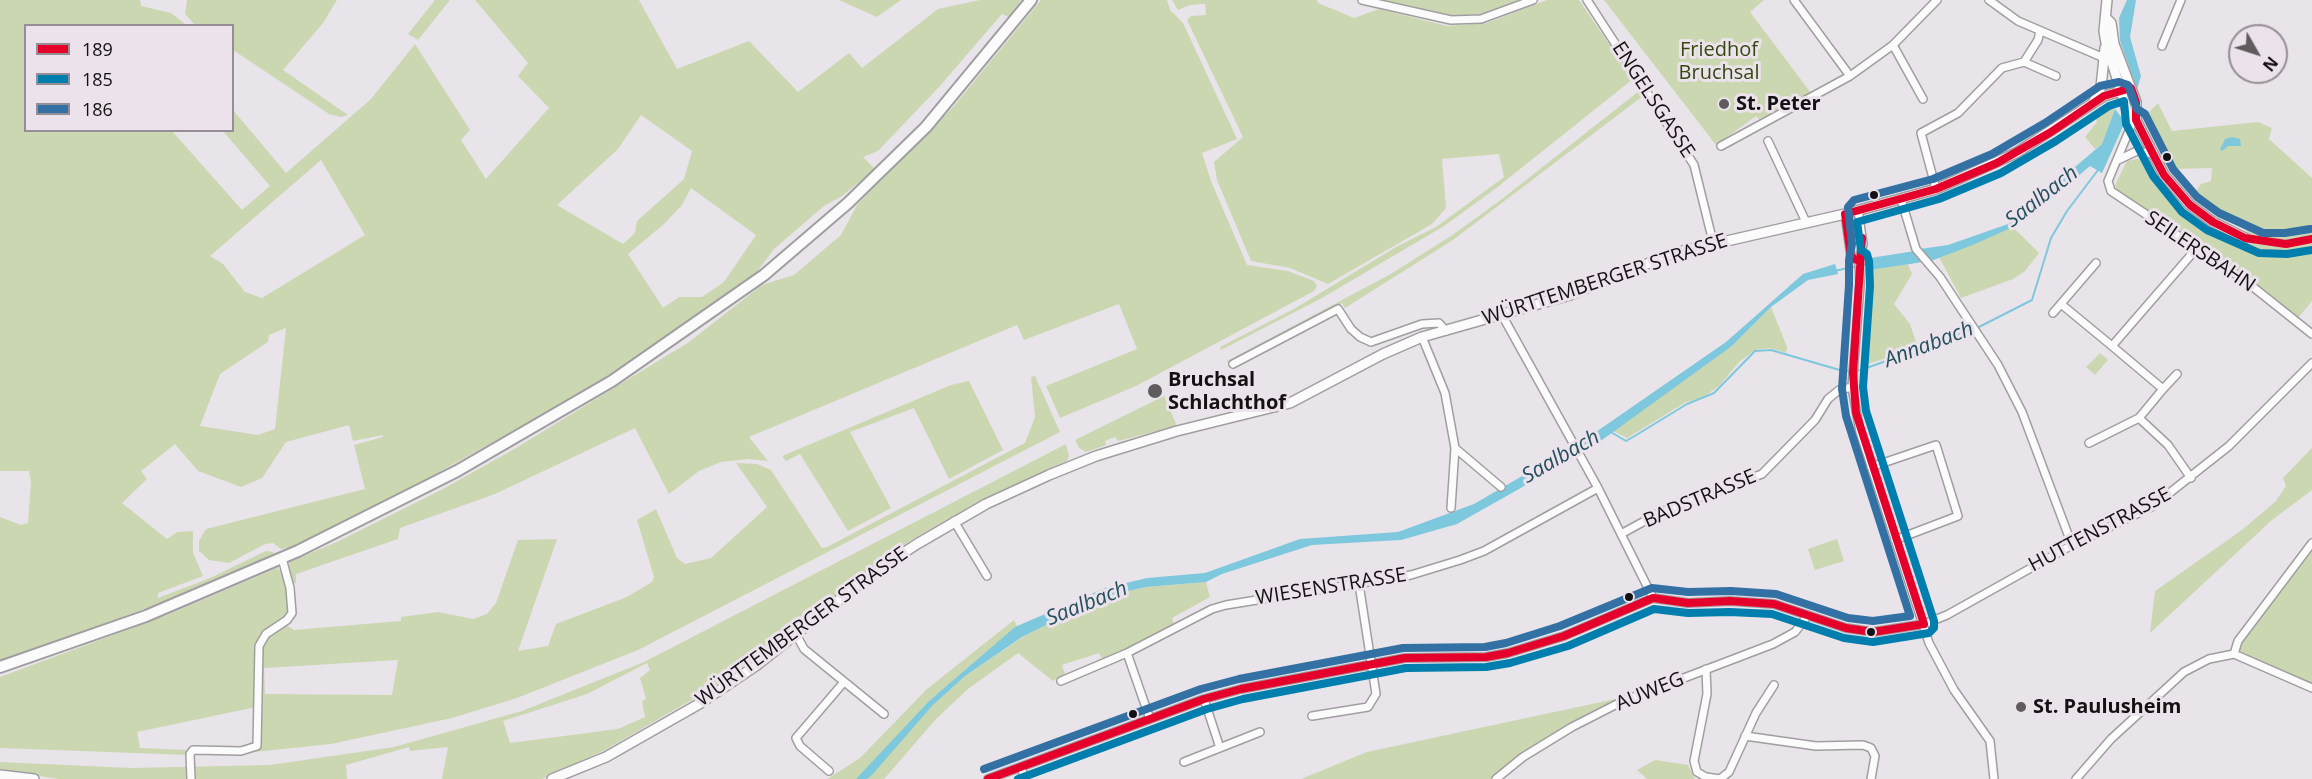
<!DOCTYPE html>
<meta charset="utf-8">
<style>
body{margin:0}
#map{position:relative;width:2312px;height:779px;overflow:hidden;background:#e9e4e9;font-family:"Open Sans",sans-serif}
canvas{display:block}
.legend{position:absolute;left:24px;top:24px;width:210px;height:108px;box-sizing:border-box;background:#ebe2eb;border:2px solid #958e95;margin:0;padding:8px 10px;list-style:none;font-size:18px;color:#141114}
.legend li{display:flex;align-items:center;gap:12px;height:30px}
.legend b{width:30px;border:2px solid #958e95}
.north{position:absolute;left:2228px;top:24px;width:60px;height:60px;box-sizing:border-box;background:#ebe2eb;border:2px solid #958e95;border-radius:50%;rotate:129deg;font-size:16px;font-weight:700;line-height:24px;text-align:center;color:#141114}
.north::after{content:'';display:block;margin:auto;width:21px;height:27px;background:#5f5b5f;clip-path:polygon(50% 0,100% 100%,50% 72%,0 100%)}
</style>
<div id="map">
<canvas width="2312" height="779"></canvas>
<ul class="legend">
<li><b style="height:8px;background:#e4002b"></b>189</li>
<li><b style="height:8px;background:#007fae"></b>185</li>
<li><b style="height:8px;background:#3371a5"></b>186</li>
</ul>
<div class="north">N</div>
</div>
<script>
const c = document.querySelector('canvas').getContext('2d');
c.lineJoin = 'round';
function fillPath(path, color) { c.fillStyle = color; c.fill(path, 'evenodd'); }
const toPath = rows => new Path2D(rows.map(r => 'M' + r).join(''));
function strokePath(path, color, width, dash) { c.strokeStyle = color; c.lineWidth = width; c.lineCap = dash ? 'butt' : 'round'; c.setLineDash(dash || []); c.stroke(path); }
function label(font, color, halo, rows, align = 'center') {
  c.font = font + ' "Open Sans",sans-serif'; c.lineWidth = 6; c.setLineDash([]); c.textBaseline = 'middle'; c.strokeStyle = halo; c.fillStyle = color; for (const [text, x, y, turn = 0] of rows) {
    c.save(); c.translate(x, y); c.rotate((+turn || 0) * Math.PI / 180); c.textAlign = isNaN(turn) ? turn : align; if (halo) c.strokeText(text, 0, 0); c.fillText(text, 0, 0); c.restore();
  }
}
const green = toPath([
 [0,0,140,0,141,6,171,13,186,25,26,26,26,130,172,131,242,210,270,186,223,131,232,130,233,110,286,173,371,99,415,44,470,130,461,140,486,179,549,108,518,76,528,63,475,0,639,0,677,69,749,41,798,92,849,53,862,68,938,9,980,0,1021,0,1009,17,1002,14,939,87,878,151,863,157,875,169,842,196,824,206,774,249,756,273,597,384,380,505,289,548,281,549,273,543,265,544,229,563,209,560,199,551,199,541,206,529,365,489,354,445,383,437,383,435,353,441,349,425,286,442,262,478,241,487,198,471,175,444,141,471,147,479,122,503,167,539,177,532,193,531,193,553,203,576,158,593,158,598,210,578,266,551,273,552,273,556,190,592,0,662,0,517,21,525,28,523,31,482,29,471,0,471],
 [641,115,692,151,684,179,637,221,635,233,623,244,557,205,618,149],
 [321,160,365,235,262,298,245,292,223,264,210,256],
 [691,188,756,235,724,282,702,297,679,297,663,308,628,254,664,224,682,205],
 [286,328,275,429,258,435,200,426,220,374,268,342,269,335],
 [187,0,337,0,323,23,283,70,348,115,341,117,329,114,233,50,232,26,194,24,185,14],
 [435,0,450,0,418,40,408,34],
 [839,0,901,0,877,17],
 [1041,0,1167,0,1170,10,1183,23,1237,139,1202,153,1211,181,1247,265,1288,271,1314,281,1317,286,1314,291,1136,386,1060,418,1046,386,1137,349,1119,304,1024,340,1017,325,749,437,768,461,748,459,721,462,699,471,669,494,635,428,495,494,400,528,398,539,296,574,296,583,291,584,287,570,290,562,339,541,443,489,516,448,689,342,762,285,794,275,841,235,857,205,954,106],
 [1172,0,1317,0,1318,3,1354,18,1379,9,1447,26,1487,23,1547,0,1579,0,1633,79,1495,189,1444,226,1322,298,1221,350,1220,347,1294,309,1396,247,1436,227,1504,177,1499,154,1442,159,1446,208,1432,224,1328,284,1290,268,1251,261,1217,180,1214,162,1243,137,1187,20,1191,16,1206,15,1205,4,1190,5,1178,10],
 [1377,0,1521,0,1483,14,1452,16],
 [1604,0,1764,0,1750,12,1811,93,1759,119,1756,116,1716,145],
 [1639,91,1643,96,1453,240,1345,308,1342,303,1228,363,1227,361,1389,275,1451,236,1502,199],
 [2158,103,2172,131,2258,122,2272,128,2269,139,2312,178,2312,301,2298,318,2168,222,2118,192,2115,185,2127,161,2143,158,2167,198,2190,219,2242,246,2247,231,2197,202,2195,193,2201,184,2211,181,2212,168,2173,169,2155,140,2145,116],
 [2109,109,2115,109,2102,144,2095,149,2085,137,2097,122,2095,117],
 [2013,227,2039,253,2025,271,2013,279,1961,298,1939,257],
 [1908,264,1912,274,1894,304,1910,324,1918,348,1861,366,1870,270],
 [1771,307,1787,347,1786,353,1770,348,1755,350,1739,362,1720,385,1702,398,1686,402,1627,438,1613,431,1732,346],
 [2100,353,2108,360,2095,375,2086,367],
 [1035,376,1060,432,638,650,517,698,452,718,331,744,245,753,244,747,255,739,254,714,260,712,261,645,271,633,286,625,294,630,401,621,401,617,438,612,473,619,487,614,496,603,518,540,557,539,518,651,548,646,556,624,627,597,652,582,654,577,637,520,656,509,677,558,685,564,711,558,767,507,736,463,757,464,771,470,822,548,827,547,1025,443,1035,417,1031,377],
 [398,660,392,695,265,694,264,668],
 [969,381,1003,450,949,479,914,408,850,432,891,508,848,531,800,454,786,461,782,456,951,385],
 [1164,396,1177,426,1118,441,1115,437,1105,441,1106,445,1086,452,1079,448,1075,440],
 [1066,444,1069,456,1067,461,983,499,913,539,872,566,792,631,709,690,603,751,542,779,442,779,448,747,410,751,409,747,346,765,347,779,59,779,0,770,0,762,131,768,270,765,394,747,522,711,644,662],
 [647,663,650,670,640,678,646,699,642,701,645,717,618,729,510,743,503,721,587,694],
 [2312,448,2312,490,2272,520,2150,633,2155,591,2242,530,2276,501,2286,486,2283,478],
 [1837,539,1844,561,1815,570,1808,549],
 [2312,547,2312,686,2260,664,2238,650,2240,641],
 [277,568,283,572,291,606,286,618,259,639,255,650,256,707,137,732,140,748,186,750,188,755,0,748,0,677,167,615],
 [1206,582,1210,597,1172,618,1174,625,1103,660,1099,653,1062,665,1065,674,1053,681,1018,653,968,689,936,719,884,779,867,779,932,706,965,676,1026,635,1102,597,1146,587],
 [1014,620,1017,626,929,701,863,773,856,779,827,779,860,758,927,689],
 [1620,698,1621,702,1571,727,1496,779,1301,779,1367,752],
 [1655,760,1688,765,1695,779,1647,779,1637,770]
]);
const water = toPath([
 [2127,0,2136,0,2130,37,2141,76,2137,89,2120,41,2119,18],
 [2115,109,2125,122,2102,173,2090,166,2037,211,2013,227,1975,244,1931,261,1920,249,1948,245,2008,224,2102,144],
 [2232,137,2240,139,2241,146,2228,146,2222,151,2220,149,2225,139],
 [1915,251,1923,262,1870,270,1870,258],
 [1835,264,1838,274,1808,280,1771,307,1732,346,1584,453,1580,443,1726,342,1803,274],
 [1567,450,1572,459,1457,524,1401,540,1312,545,1222,574,1206,582,1146,587,1102,597,1022,637,965,676,932,706,872,775,867,779,856,779,929,701,1015,627,1105,588,1147,578,1205,573,1300,539,1398,532,1474,504]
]);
const stream = toPath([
 [1834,271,1873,263],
 [1977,328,2032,300,2051,238,2067,211,2098,170],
 [1609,431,1626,441,1633,437,1687,404,1714,393,1755,351,1771,350,1843,371,1861,370,1972,330],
 [1568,455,1584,446]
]);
const secondaryTunnel = toPath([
 [2245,238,2286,244,2312,239]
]);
const minor = toPath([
 [1362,0,1451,20,1481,19,1533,0],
 [1587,0,1694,165,1713,242],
 [1794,0,1850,76],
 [1989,0,2018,21,2104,58],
 [1893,45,1923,99],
 [2162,46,2181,0],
 [2024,62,2056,76],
 [2129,117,2131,126,2108,181,2111,191,2243,279,2312,334],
 [1768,141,1806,222],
 [1721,146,1850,76,1893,45,1937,0],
 [2118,160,2137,151,2153,154],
 [1936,189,1921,133,1958,113,2002,68,2024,62,2038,40,2040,31],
 [1901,199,1916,249,1940,277,1998,365,2022,412,2072,545],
 [1858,210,1863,244,1859,261,1860,285,1852,387,1860,432,1929,643,1954,690,1990,741,1994,779],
 [1845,214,1851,257,1859,261],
 [2061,304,2112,346],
 [2053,313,2096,263],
 [1502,315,1598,488,1653,598],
 [1422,337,1445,393,1455,448,1501,487],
 [1233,364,1338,309,1351,329,1360,337,1371,342,1422,324,1439,323,1446,331],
 [2163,389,2177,374],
 [2089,443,2139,418],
 [1871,467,1936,445,1958,516,1895,540],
 [2191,478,2168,445,2139,418,2163,389,2112,346,2197,248],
 [1451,508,1455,448],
 [954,521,987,576],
 [1621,534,1661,512,1762,474,1815,420,1828,399,1839,390,1852,387],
 [797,636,804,649,884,714],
 [1127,653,1150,719],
 [2234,654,2312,688],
 [1706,669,1707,694,1694,761,1697,772,1706,777,1720,779,1729,772,1756,713,1774,685],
 [1061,681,1127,653,1212,609,1226,605,1411,575,1460,560,1484,551,1598,488],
 [1204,699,1220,748],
 [1312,716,1368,707,1376,694,1359,584],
 [1745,736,1816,746,1863,745,1871,748,1875,756,1871,779],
 [1184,762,1260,732],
 [1021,767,1025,779],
 [829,771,800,746,796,738,844,682],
 [191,779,190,754,193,750,241,751,257,746,259,646,266,634,287,620,292,613,290,588,282,558],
 [988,779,1204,699,1241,689,1405,658,1486,657,1508,653,1564,636,1653,598,1688,603,1730,601,1774,604,1846,628,1873,632,1924,624,1947,615,2072,545,2153,506,2229,446,2312,363],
 [1496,779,1523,757,1572,727,1621,702,1773,644,1795,632,1808,615],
 [2076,779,2111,739,2184,672,2209,659,2234,654,2238,641,2312,543]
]);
const secondary = toPath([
 [2107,0,2104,31,2106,43,2128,114,2136,120],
 [2106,18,2111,23,2114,44,2136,102,2136,120,2164,175,2190,205,2213,222,2245,238],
 [2094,101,2101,87,2105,48],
 [0,775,34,779],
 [552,779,606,757,699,704,757,665,873,573,917,544,986,504,1049,475,1096,456,1177,431,1290,403,1383,354,1422,337,1570,295,1674,253,1845,214,1936,189,2016,153,2104,96,2131,88]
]);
const primary = toPath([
 [0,667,146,616,298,551,457,471,612,381,764,275,848,203,926,127,1031,0]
]);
const bus1 = toPath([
 [1862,238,1853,373,1856,413,1924,624],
 [1859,261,1851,257,1845,214,1936,189,1997,163,2051,132,2104,96,2131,88,2136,102,2136,120,2153,154,2164,175,2190,205,2213,222,2245,238,2286,244,2312,239],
 [988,779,1204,699,1241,689,1405,658,1486,657,1508,653,1564,636,1653,598,1688,603,1730,601,1774,604,1846,628,1873,632,1924,624]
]);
const bus2 = toPath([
 [1018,779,1207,709,1243,699,1406,668,1486,667,1510,663,1568,646,1654,609,1688,613,1730,612,1772,614,1844,638,1873,642,1929,633,1934,628,1934,621,1866,411,1863,387,1870,286,1869,261,1867,254,1861,250,1857,222,1939,199,2001,173,2056,141,2109,106,2124,101,2126,124,2153,176,2182,212,2207,230,2259,253,2287,254,2312,250]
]);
const bus3 = toPath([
 [984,769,1201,689,1239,679,1403,648,1485,647,1506,643,1560,626,1652,588,1688,592,1731,591,1776,594,1848,618,1873,621,1910,616,1846,416,1842,389,1849,285,1849,260,1852,244,1848,207,1854,200,1933,179,1992,154,2045,123,2100,86,2119,82,2128,85,2137,109,2145,114,2173,169,2197,197,2219,213,2263,233,2285,233,2310,229]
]);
const markers = [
 [1724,104,6,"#5f5b5f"],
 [2167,157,5,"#141114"],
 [1874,195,5,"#141114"],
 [1155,391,8,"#5f5b5f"],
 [1629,597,5,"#141114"],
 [1871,632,5,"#141114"],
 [2021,707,6,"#5f5b5f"],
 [1133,714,5,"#141114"]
];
const parkNames = [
 ["Friedhof",1719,50],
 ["Bruchsal",1719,73]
];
const streetNames = [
 ["ENGELSGASSE",1653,100,57],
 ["SEILERSBAHN",2200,252,34],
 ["WÜRTTEMBERGER STRASSE",1605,280,-18],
 ["BADSTRASSE",1700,499,-23],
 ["HUTTENSTRASSE",2100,530,-28],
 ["WIESENSTRASSE",1331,587,-9],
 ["WÜRTTEMBERGER STRASSE",802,627,-36],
 ["AUWEG",1650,692,-22]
];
const poiNames = [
 ["St. Peter",1736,104],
 ["Bruchsal",1168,380],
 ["Schlachthof",1168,403],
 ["St. Paulusheim",2033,707]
];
const waterNames = [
 ["Saalbach",2042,197,-38],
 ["Annabach",1929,345,-21],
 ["Saalbach",1561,457,-30],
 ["Saalbach",1087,604,-22]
];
fillPath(green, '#cbd7b1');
fillPath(water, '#7ec8dd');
strokePath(stream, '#7ec8dd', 2);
strokePath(secondaryTunnel, '#c9c4c9', 9, [9, 4.5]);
strokePath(minor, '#a19ea1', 10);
strokePath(secondary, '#a19ea1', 12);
strokePath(primary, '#a19ea1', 14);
strokePath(minor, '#fcfbfc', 7);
strokePath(secondary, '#fcfbfc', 9);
strokePath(primary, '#fcfbfc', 10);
strokePath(bus1, '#e4002b', 8);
strokePath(bus2, '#007fae', 8);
strokePath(bus3, '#3371a5', 8);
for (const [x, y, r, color] of markers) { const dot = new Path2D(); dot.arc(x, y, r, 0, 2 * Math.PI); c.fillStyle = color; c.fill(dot); strokePath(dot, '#ebe2eb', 2); }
label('20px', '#37470f', '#ebe2eb', parkNames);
label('20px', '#141114', '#ebe2eb', streetNames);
label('bold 20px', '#141114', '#ebe2eb', poiNames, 'left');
label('italic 21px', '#22505d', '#ebe2eb', waterNames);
</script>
